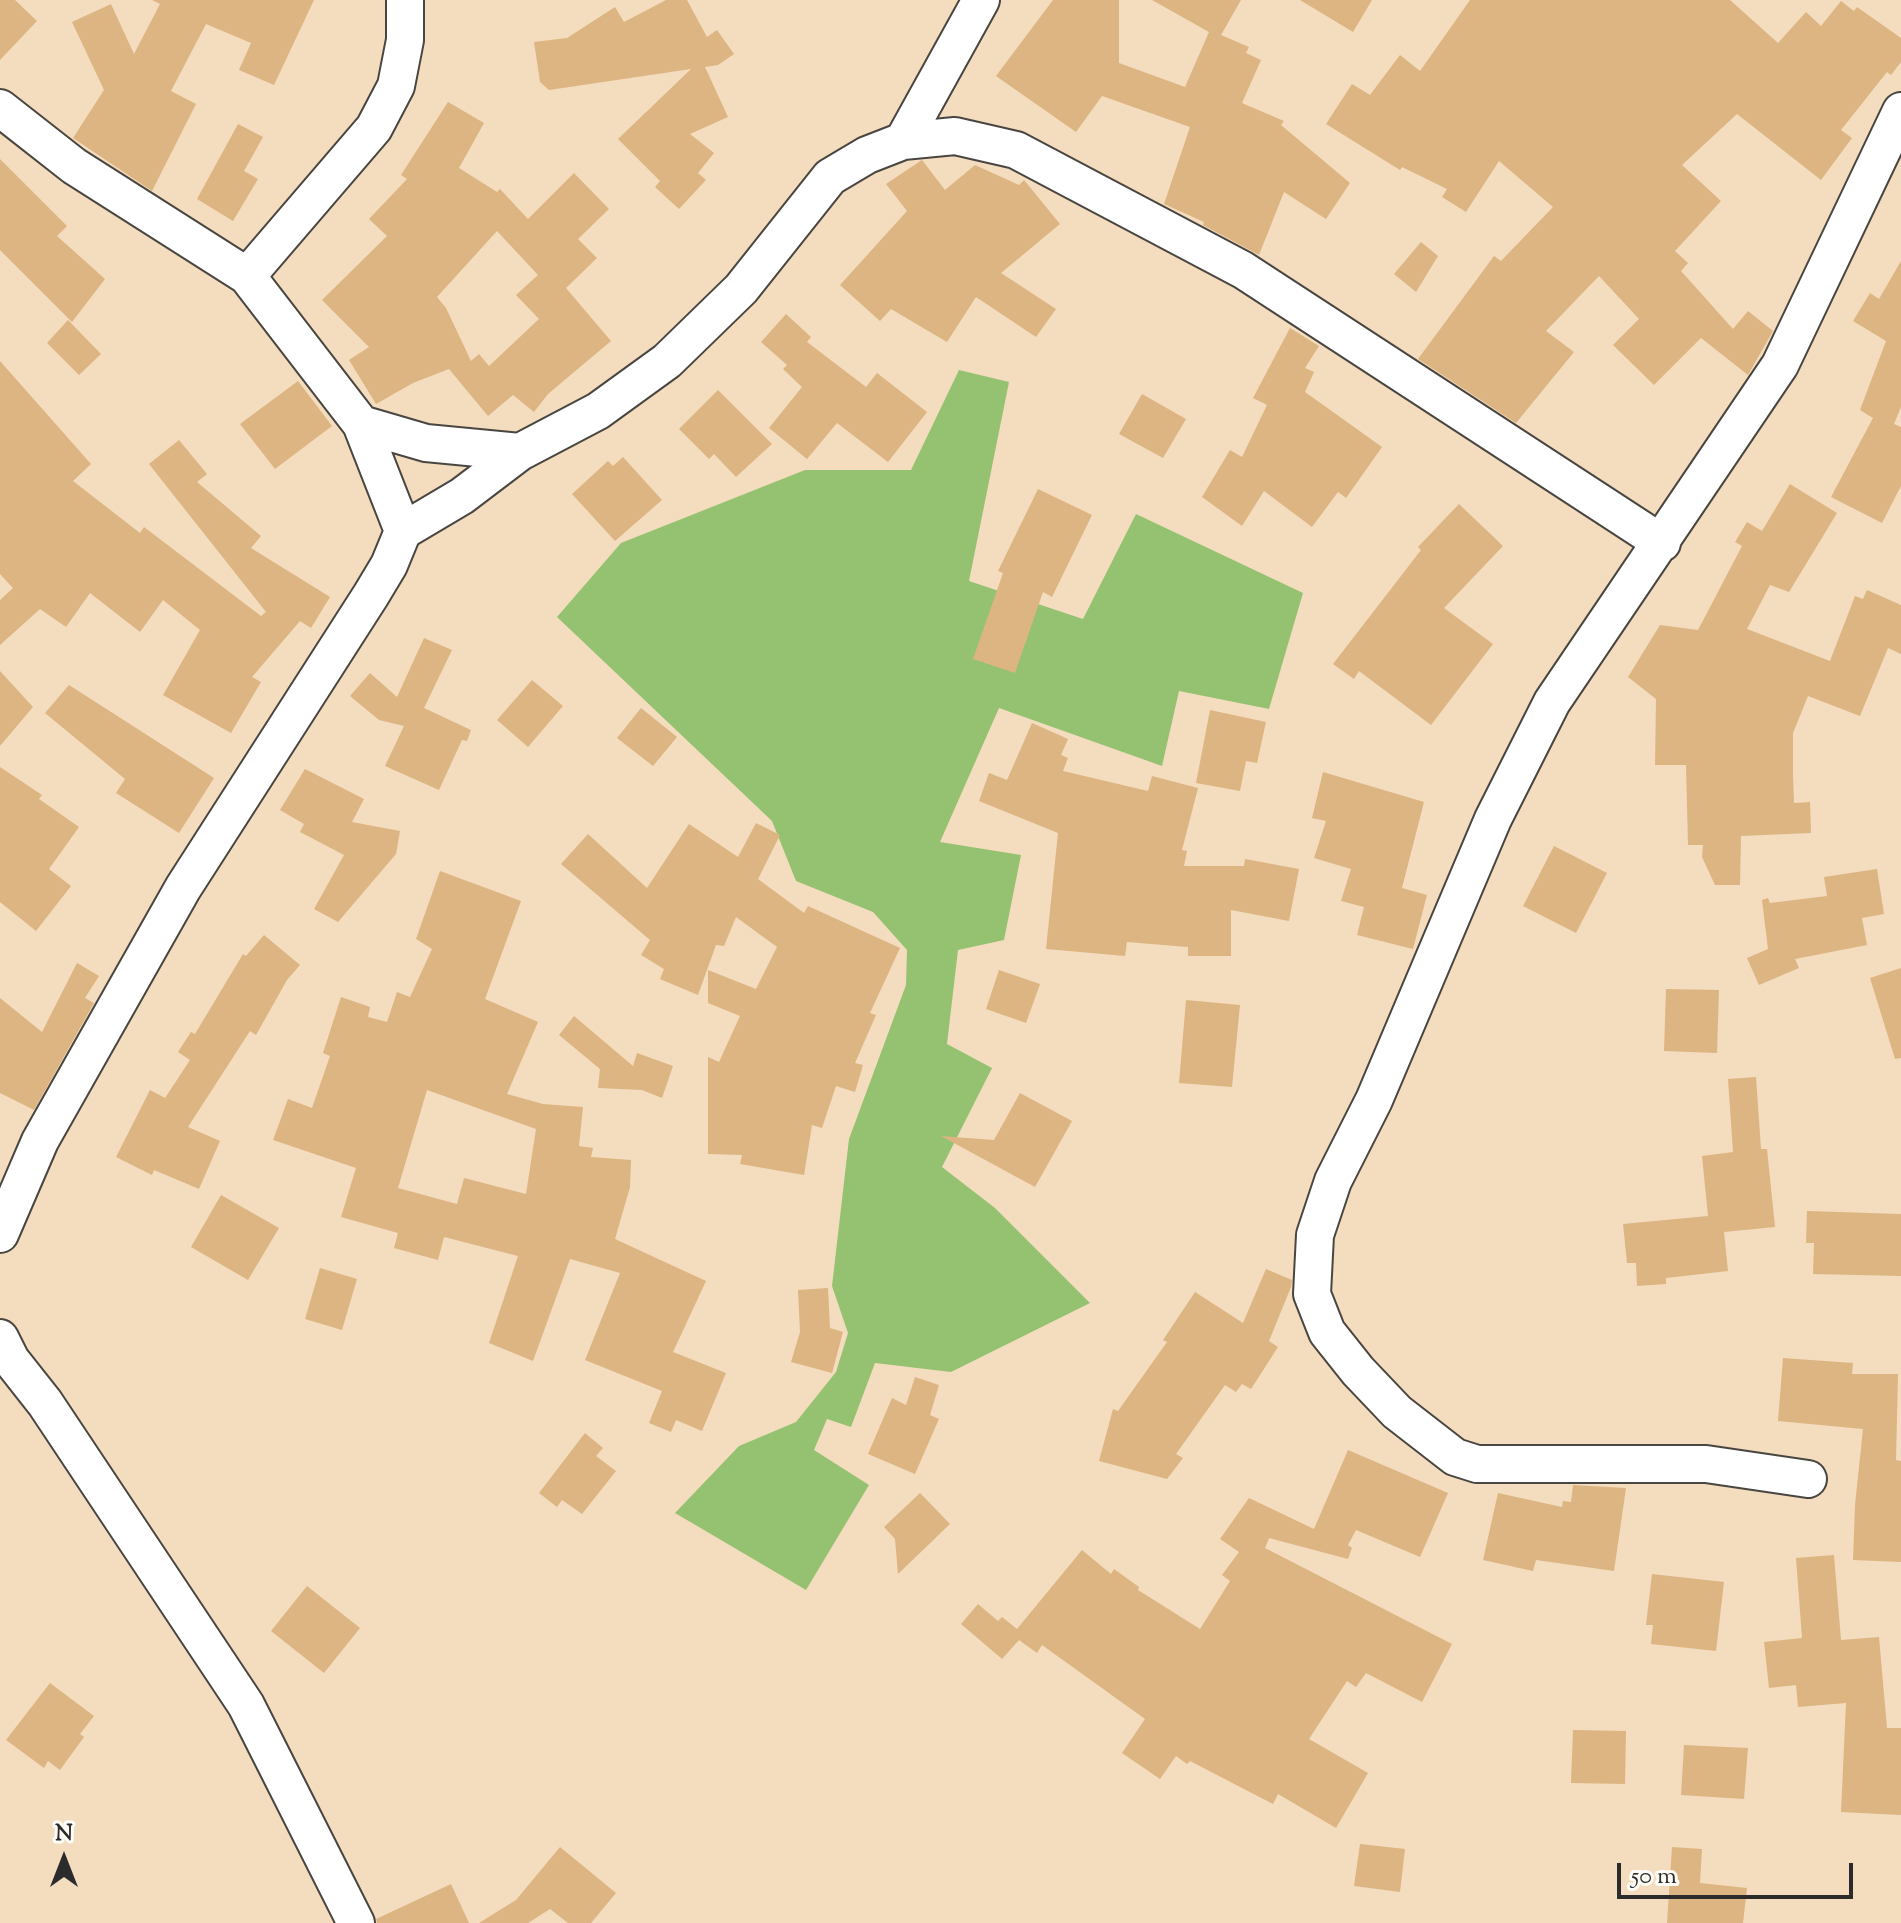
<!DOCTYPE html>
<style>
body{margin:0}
#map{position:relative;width:1901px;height:1923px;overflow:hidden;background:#f4dcbe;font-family:"Sorts Mill Goudy",serif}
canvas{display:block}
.north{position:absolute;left:24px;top:1819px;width:80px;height:80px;-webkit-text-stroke:6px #fdfcf7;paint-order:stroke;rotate:0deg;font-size:22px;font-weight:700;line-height:32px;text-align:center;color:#2b2b2b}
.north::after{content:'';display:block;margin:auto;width:28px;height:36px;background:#2b2b2b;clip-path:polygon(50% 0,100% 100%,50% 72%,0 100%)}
.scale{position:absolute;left:1617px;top:1863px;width:236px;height:36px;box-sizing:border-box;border:4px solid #2b2b2b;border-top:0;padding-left:10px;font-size:24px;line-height:28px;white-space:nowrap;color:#2b2b2b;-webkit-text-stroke:6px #fdfcf7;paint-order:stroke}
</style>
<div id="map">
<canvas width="1901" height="1923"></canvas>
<div class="north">N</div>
<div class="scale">50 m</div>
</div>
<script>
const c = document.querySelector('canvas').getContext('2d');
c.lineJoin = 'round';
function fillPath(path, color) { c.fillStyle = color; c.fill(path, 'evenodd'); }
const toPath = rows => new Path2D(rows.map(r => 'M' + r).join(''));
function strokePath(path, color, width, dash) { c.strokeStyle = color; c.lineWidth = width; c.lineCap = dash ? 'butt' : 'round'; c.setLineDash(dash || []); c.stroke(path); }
const green = toPath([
 [959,370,1009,382,969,581,1083,619,1136,514,1303,593,1269,709,1179,691,1162,766,999,708,940,842,1021,855,1004,940,958,950,947,1044,992,1068,942,1167,995,1208,1090,1303,951,1372,875,1363,851,1427,827,1419,814,1450,869,1485,806,1590,675,1513,739,1446,796,1422,836,1372,848,1333,832,1286,849,1139,906,985,907,950,873,912,796,881,772,821,557,617,621,543,805,470,911,470]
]);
const building = toPath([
 [0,0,15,0,37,21,0,60],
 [152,0,314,0,274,85,239,70,251,43,206,24,171,91,196,104,152,191,73,138,104,90,72,22,111,4,134,54,160,4],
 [666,0,687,0,707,37,717,30,734,54,718,65,705,67,728,117,690,134,714,153,698,173,706,180,679,209,655,187,660,181,618,139,691,69,549,90,540,82,534,42,567,38,615,7,624,22],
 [1053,0,1119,0,1119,63,1185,87,1209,32,1152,0,1241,0,1221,35,1249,47,1246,53,1261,60,1242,103,1284,121,1281,125,1350,183,1326,219,1284,192,1259,255,1203,225,1204,222,1164,204,1190,127,1102,96,1076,132,996,76],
 [1300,0,1372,0,1353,32],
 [1470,0,1730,0,1778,43,1806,12,1821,26,1841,1,1854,11,1857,7,1901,38,1901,62,1891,75,1887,72,1841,130,1852,138,1821,180,1737,114,1682,165,1721,201,1675,251,1688,263,1681,271,1733,329,1748,311,1773,331,1748,375,1701,338,1654,385,1613,345,1639,319,1599,276,1546,331,1574,352,1516,423,1418,359,1494,256,1501,261,1553,207,1499,161,1466,212,1442,197,1447,189,1402,167,1400,170,1326,124,1352,84,1370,95,1400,55,1420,71],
 [448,102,484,123,459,168,497,192,500,189,528,219,574,173,609,209,578,239,597,258,566,288,611,341,548,394,534,412,513,395,488,416,449,369,413,383,376,404,349,360,369,347,322,300,387,236,369,219,407,179,401,175],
 [497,231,538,275,516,295,539,319,489,366,479,354,471,361,446,308,437,297],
 [238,124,263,137,244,171,258,179,233,221,197,199],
 [0,159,67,226,57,236,105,279,72,322,0,250],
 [922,160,945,190,975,165,1019,185,1024,180,1060,224,1001,273,1056,309,1036,337,976,297,947,342,891,309,880,321,840,285,907,211,886,184],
 [1421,242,1438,256,1416,292,1394,274],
 [1901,261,1901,407,1894,424,1901,427,1901,486,1882,523,1831,497,1873,418,1860,410,1886,341,1853,321,1870,293,1879,299],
 [786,314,811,337,807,342,866,387,877,373,927,412,888,462,837,423,807,459,769,428,802,387,783,369,787,365,761,342],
 [68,320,101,354,79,375,47,343],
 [1290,328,1319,346,1305,368,1314,372,1305,392,1382,447,1346,498,1338,492,1312,527,1264,491,1242,526,1202,497,1230,450,1242,457,1267,405,1253,398],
 [0,361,91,464,73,481,140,533,144,527,261,616,266,612,149,464,179,440,207,474,197,482,261,536,251,548,330,597,311,628,300,621,252,677,261,682,231,733,163,695,200,630,163,600,140,632,90,593,66,627,40,609,0,645,0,600,13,588,0,574],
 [298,381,332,426,275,469,240,424],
 [718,390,772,444,736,477,714,454,709,459,679,429],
 [1142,394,1186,419,1163,458,1119,434],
 [623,457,662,500,615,541,572,494,608,461,613,466],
 [1790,484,1837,513,1789,592,1770,585,1747,629,1830,661,1855,596,1863,599,1867,590,1901,605,1901,654,1888,648,1860,716,1808,696,1793,733,1793,775,1794,803,1810,802,1811,833,1741,836,1740,885,1715,885,1702,857,1703,845,1688,845,1686,765,1655,765,1656,699,1628,677,1660,625,1698,630,1742,546,1735,542,1747,522,1762,531],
 [1038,489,1092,515,1052,597,1043,592,1015,673,973,659,1003,573,998,571],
 [1459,504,1503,546,1444,608,1493,644,1431,725,1359,671,1354,679,1333,664,1421,550,1418,547],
 [424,638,452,650,424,708,471,730,467,741,462,740,439,790,385,766,404,726,379,720,350,696,370,673,397,697],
 [0,671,33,707,0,746],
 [532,680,563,706,528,747,497,720],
 [69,685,214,778,179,833,116,793,125,779,45,713],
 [641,708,677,737,653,766,617,738],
 [1210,710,1266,722,1257,763,1246,761,1240,791,1196,783],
 [1032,723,1068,739,1061,755,1068,758,1063,771,1148,791,1152,776,1198,788,1182,850,1187,851,1184,866,1244,866,1245,859,1299,869,1289,921,1231,910,1231,956,1188,956,1188,947,1127,942,1125,956,1046,949,1058,833,979,801,989,773,1007,780],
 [0,767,42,795,39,799,79,827,49,869,71,886,36,931,0,902],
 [305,769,364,799,352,822,400,831,396,854,338,922,314,909,344,855,300,832,304,824,280,810],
 [1323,772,1424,802,1402,888,1427,895,1413,949,1357,935,1364,907,1341,901,1351,869,1314,858,1326,821,1312,818],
 [756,823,780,835,758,879,804,913,808,906,900,948,870,1013,876,1015,855,1063,863,1065,855,1092,836,1086,822,1128,812,1125,804,1175,740,1164,742,1155,708,1154,708,1057,719,1062,740,1016,708,1003,708,970,756,989,777,947,736,917,724,946,716,945,698,995,660,979,664,969,641,955,650,940,561,864,588,834,647,888,689,824,738,857],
 [1554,846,1607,873,1576,933,1523,906],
 [1877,869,1884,914,1862,918,1867,945,1795,959,1799,968,1759,985,1747,958,1768,949,1762,900,1768,898,1770,903,1827,896,1824,877],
 [440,871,521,901,485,999,538,1022,507,1094,543,1104,583,1107,579,1146,593,1148,591,1157,631,1160,630,1187,615,1239,706,1281,673,1352,726,1373,702,1431,676,1420,671,1432,649,1423,662,1391,585,1360,620,1273,570,1259,533,1361,489,1343,518,1256,444,1237,438,1260,394,1248,398,1233,341,1217,356,1168,273,1140,288,1099,312,1108,330,1056,323,1053,341,997,370,1007,368,1017,387,1022,397,992,410,997,432,949,416,939],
 [427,1090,536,1129,526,1194,464,1178,457,1204,398,1188],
 [264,935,300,965,287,980,256,1035,250,1031,188,1127,220,1141,199,1189,154,1170,152,1175,116,1157,150,1090,165,1098,190,1060,178,1052,191,1032,195,1034,243,954,246,956],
 [77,963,99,976,85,998,94,1003,34,1110,0,1093,0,998,42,1032],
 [1901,968,1901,1058,1895,1059,1870,978],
 [999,970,1040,984,1026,1023,986,1009],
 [1666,989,1719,990,1717,1053,1664,1051],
 [1186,1000,1240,1005,1232,1087,1179,1083],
 [574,1016,633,1066,637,1053,673,1066,662,1098,642,1090,598,1088,600,1069,559,1035],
 [1756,1077,1761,1149,1767,1149,1775,1227,1724,1232,1728,1271,1666,1278,1666,1284,1637,1286,1636,1263,1627,1263,1623,1224,1708,1216,1702,1156,1733,1152,1728,1079],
 [1020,1093,1072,1121,1035,1187,941,1136,994,1140],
 [221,1195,279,1228,248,1280,191,1247],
 [1807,1211,1901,1214,1901,1276,1813,1274,1814,1243,1806,1243],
 [320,1268,357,1279,342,1330,305,1319],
 [1266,1269,1292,1280,1291,1287,1269,1341,1278,1347,1251,1389,1242,1384,1236,1392,1225,1385,1176,1454,1183,1458,1167,1479,1099,1461,1113,1409,1118,1411,1167,1342,1163,1340,1195,1292,1243,1323],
 [828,1288,830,1328,843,1332,832,1373,791,1362,800,1332,798,1290],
 [1783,1358,1853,1363,1852,1374,1898,1374,1896,1460,1901,1461,1901,1562,1853,1560,1855,1505,1863,1429,1778,1421],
 [915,1377,939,1385,930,1415,939,1419,915,1474,868,1454,892,1398,906,1405],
 [585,1433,603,1448,596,1456,616,1471,582,1514,562,1500,557,1507,539,1493],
 [1348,1450,1448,1493,1420,1557,1356,1530,1348,1545,1352,1548,1348,1559,1269,1538,1265,1548,1452,1644,1422,1702,1366,1673,1356,1687,1347,1681,1309,1739,1368,1773,1336,1828,1278,1794,1273,1804,1190,1761,1187,1764,1176,1756,1160,1779,1122,1753,1145,1719,1042,1645,1037,1653,1019,1640,1002,1659,961,1624,978,1604,998,1621,1002,1617,1017,1629,1082,1550,1111,1574,1114,1569,1139,1587,1138,1590,1200,1629,1230,1581,1222,1575,1239,1552,1220,1539,1249,1498,1314,1529],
 [1573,1485,1626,1488,1614,1571,1536,1560,1533,1571,1483,1560,1498,1493,1562,1507,1563,1501,1571,1502],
 [920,1493,950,1524,898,1574,895,1539,884,1527],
 [1834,1555,1841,1640,1879,1637,1887,1728,1901,1728,1901,1815,1841,1812,1846,1703,1798,1707,1796,1685,1769,1688,1764,1642,1802,1638,1796,1558],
 [1652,1574,1724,1582,1716,1651,1651,1644,1653,1625,1646,1625],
 [307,1586,360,1628,324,1673,271,1631],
 [50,1683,94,1716,80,1734,84,1737,60,1770,48,1761,44,1768,6,1740],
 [1573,1730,1626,1731,1625,1784,1571,1783],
 [1684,1745,1748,1748,1744,1799,1681,1795],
 [1360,1844,1405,1849,1400,1892,1354,1886],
 [560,1847,616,1893,591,1923,568,1923,550,1909,528,1923,479,1923,516,1900],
 [1672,1847,1702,1849,1700,1883,1747,1888,1743,1923,1667,1923],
 [451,1884,469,1923,377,1923,376,1919]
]);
const minor = toPath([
 [0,108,74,166,247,276,361,424,426,443,520,452,598,411,667,361,741,289,830,177,867,155,903,141,955,136,1016,150,1243,270,1662,543],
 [903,141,981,0],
 [247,276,374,128,396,86,405,40,405,0],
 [361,424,403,531],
 [0,1234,40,1141,183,888,371,595,389,565,403,531,462,496,520,452],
 [0,1338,11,1360,45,1403,246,1705,356,1923],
 [1808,1479,1706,1464,1477,1464,1455,1457,1397,1412,1358,1371,1327,1332,1312,1294,1315,1235,1333,1181,1374,1100,1493,819,1552,702,1780,365,1901,111]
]);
fillPath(green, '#95c271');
fillPath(building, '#dcb582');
strokePath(minor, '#494641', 40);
strokePath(minor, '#fff', 36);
</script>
